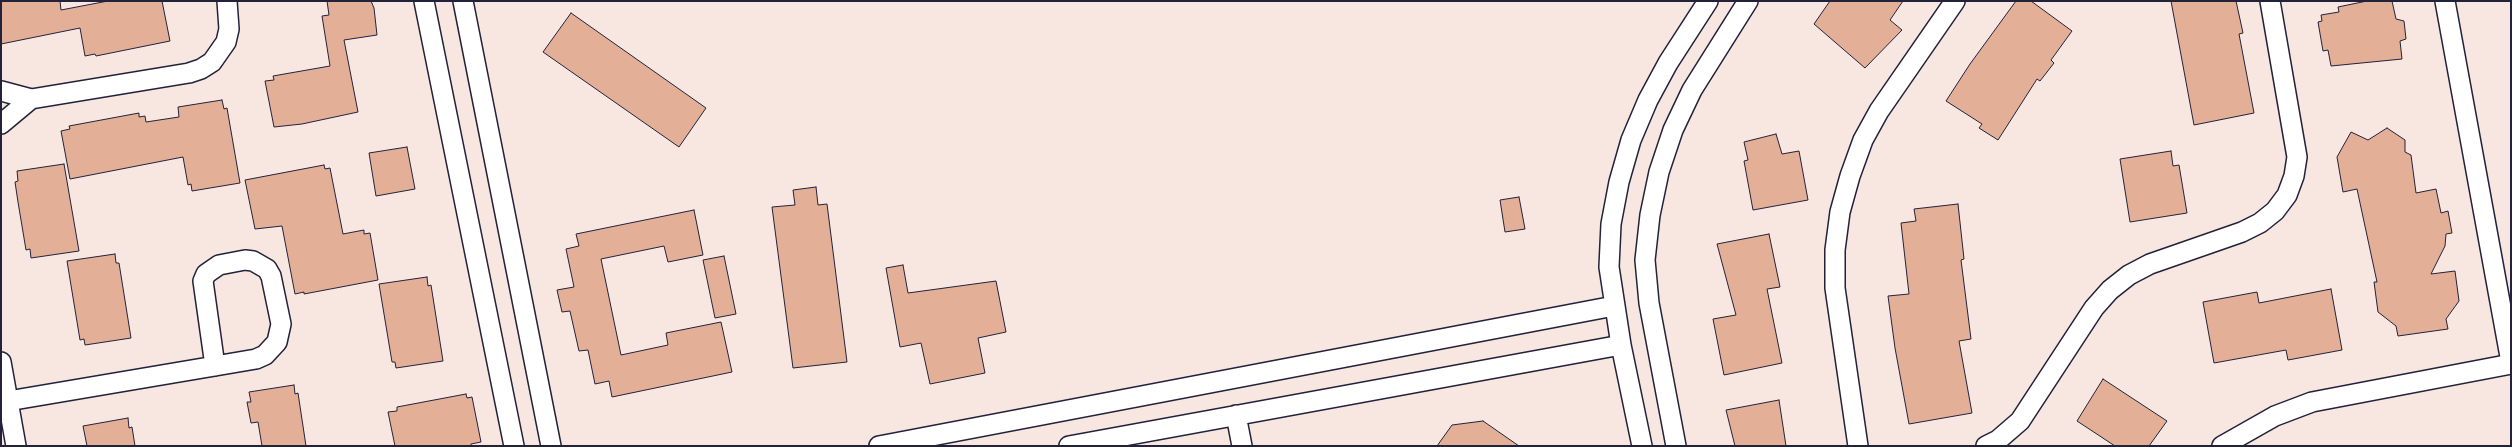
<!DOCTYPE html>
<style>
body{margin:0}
#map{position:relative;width:2512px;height:447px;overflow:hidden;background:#f7e7e0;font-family:"Architects Daughter",sans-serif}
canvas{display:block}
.frame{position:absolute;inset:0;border:2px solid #22223b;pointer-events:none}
</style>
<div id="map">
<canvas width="2512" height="447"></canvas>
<div class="frame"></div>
</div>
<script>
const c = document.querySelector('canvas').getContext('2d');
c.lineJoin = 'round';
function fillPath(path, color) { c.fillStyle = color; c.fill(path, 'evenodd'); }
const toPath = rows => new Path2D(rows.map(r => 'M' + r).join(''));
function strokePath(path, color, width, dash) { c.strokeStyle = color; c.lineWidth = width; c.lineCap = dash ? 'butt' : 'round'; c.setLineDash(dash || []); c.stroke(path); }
const building = toPath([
 [1,1,60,1,61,10,108,1,162,1,170,41,96,56,95,54,85,56,80,28,1,44,1,1],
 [327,1,371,1,374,8,377,35,344,40,358,112,302,124,274,127,265,81,274,80,273,76,330,66,322,16,329,15,327,1],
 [1830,1,1903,1,1890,20,1902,30,1865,68,1814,24,1830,1],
 [2016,1,2031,1,2072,31,2051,60,2054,63,2040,81,2037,79,1998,140,1979,128,1982,124,1946,101,1970,64,2016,1],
 [2171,1,2236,1,2243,33,2239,34,2254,113,2194,125,2171,1],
 [2367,1,2392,1,2396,19,2404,21,2406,39,2400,41,2402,59,2331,66,2328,50,2323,51,2318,22,2322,21,2321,15,2339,12,2338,7,2367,1],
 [571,13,706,108,679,147,543,52,571,13],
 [222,100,224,109,227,108,240,183,192,191,191,184,188,185,183,157,70,179,61,131,70,129,69,126,139,113,139,117,145,116,146,122,179,117,178,107,222,100],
 [2387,128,2405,140,2405,152,2411,155,2416,193,2436,189,2441,213,2448,211,2452,233,2446,234,2445,246,2431,274,2455,271,2459,301,2446,319,2448,329,2398,336,2396,326,2378,312,2374,282,2377,282,2357,189,2343,192,2337,157,2351,132,2368,140,2387,128],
 [1776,134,1782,154,1799,151,1808,200,1753,210,1744,161,1748,160,1744,142,1776,134],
 [407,147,415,189,376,196,369,153,407,147],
 [2171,151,2173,166,2179,165,2187,213,2130,222,2120,159,2171,151],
 [64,164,79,251,31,258,30,249,26,250,18,202,15,182,18,181,17,171,64,164],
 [324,165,325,169,330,168,343,234,364,230,364,234,370,233,378,280,304,294,304,292,295,294,282,226,255,229,245,180,324,165],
 [816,187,818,205,827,204,847,362,793,368,772,207,795,205,793,190,816,187],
 [1519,197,1525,229,1505,232,1500,200,1519,197],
 [1958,204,1964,259,1961,260,1971,339,1959,341,1972,413,1909,424,1895,348,1888,296,1909,294,1901,223,1916,221,1914,209,1958,204],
 [694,210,703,255,668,262,664,246,601,259,621,355,668,345,666,333,721,322,732,372,612,397,609,381,595,384,588,350,579,351,570,311,562,312,557,290,574,287,566,249,579,246,576,234,694,210],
 [1769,234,1780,287,1767,289,1782,363,1724,375,1713,319,1736,315,1717,244,1769,234],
 [115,254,116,263,119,263,131,338,85,345,84,339,80,340,67,261,115,254],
 [724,256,736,314,715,318,703,260,724,256],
 [903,265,908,293,996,281,1006,332,978,338,985,373,930,384,921,343,900,347,886,268,903,265],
 [427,277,428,286,431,285,443,361,396,368,395,362,392,362,379,284,427,277],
 [2331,289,2342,350,2288,360,2286,350,2214,363,2203,302,2257,292,2259,303,2331,289],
 [2103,379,2167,421,2149,446,2115,446,2077,421,2103,379],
 [294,385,295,394,298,393,306,446,262,446,258,422,251,423,247,402,251,402,249,392,294,385],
 [466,394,467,398,472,397,481,442,471,444,471,446,395,446,388,412,397,411,397,407,466,394],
 [1779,400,1786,446,1735,446,1726,410,1779,400],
 [128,418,129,428,132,427,135,446,87,446,83,426,128,418],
 [1483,421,1519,446,1437,446,1452,425,1483,421]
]);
const minor = toPath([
 [424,1,514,446],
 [463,1,551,446],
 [2445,1,2511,362],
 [1,91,31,99,189,73,201,69,212,62,226,42,229,29,227,1],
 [1,124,31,99],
 [1,362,16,446],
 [8,401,215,366,256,359,265,355,277,342,281,324,271,276,267,269,253,261,245,260,219,265,206,274,203,281,215,366],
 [1236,415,1242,446],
 [879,446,1614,306],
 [1069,446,1621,345],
 [1642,446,1621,345,1609,267,1611,224,1619,182,1631,140,1648,100,1668,63,1708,1],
 [1676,446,1649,303,1645,260,1650,215,1659,172,1673,130,1692,90,1748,1],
 [1858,446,1835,288,1835,250,1840,212,1850,176,1863,140,1879,111,1955,1],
 [1986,446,1998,440,2020,421,2094,308,2110,290,2129,275,2150,264,2242,232,2260,223,2275,211,2287,195,2294,176,2297,157,2270,1],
 [2222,446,2275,416,2312,402,2511,364]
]);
fillPath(building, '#e3af97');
strokePath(building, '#22223b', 1);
strokePath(minor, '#22223b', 22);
strokePath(minor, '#fff', 19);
</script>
